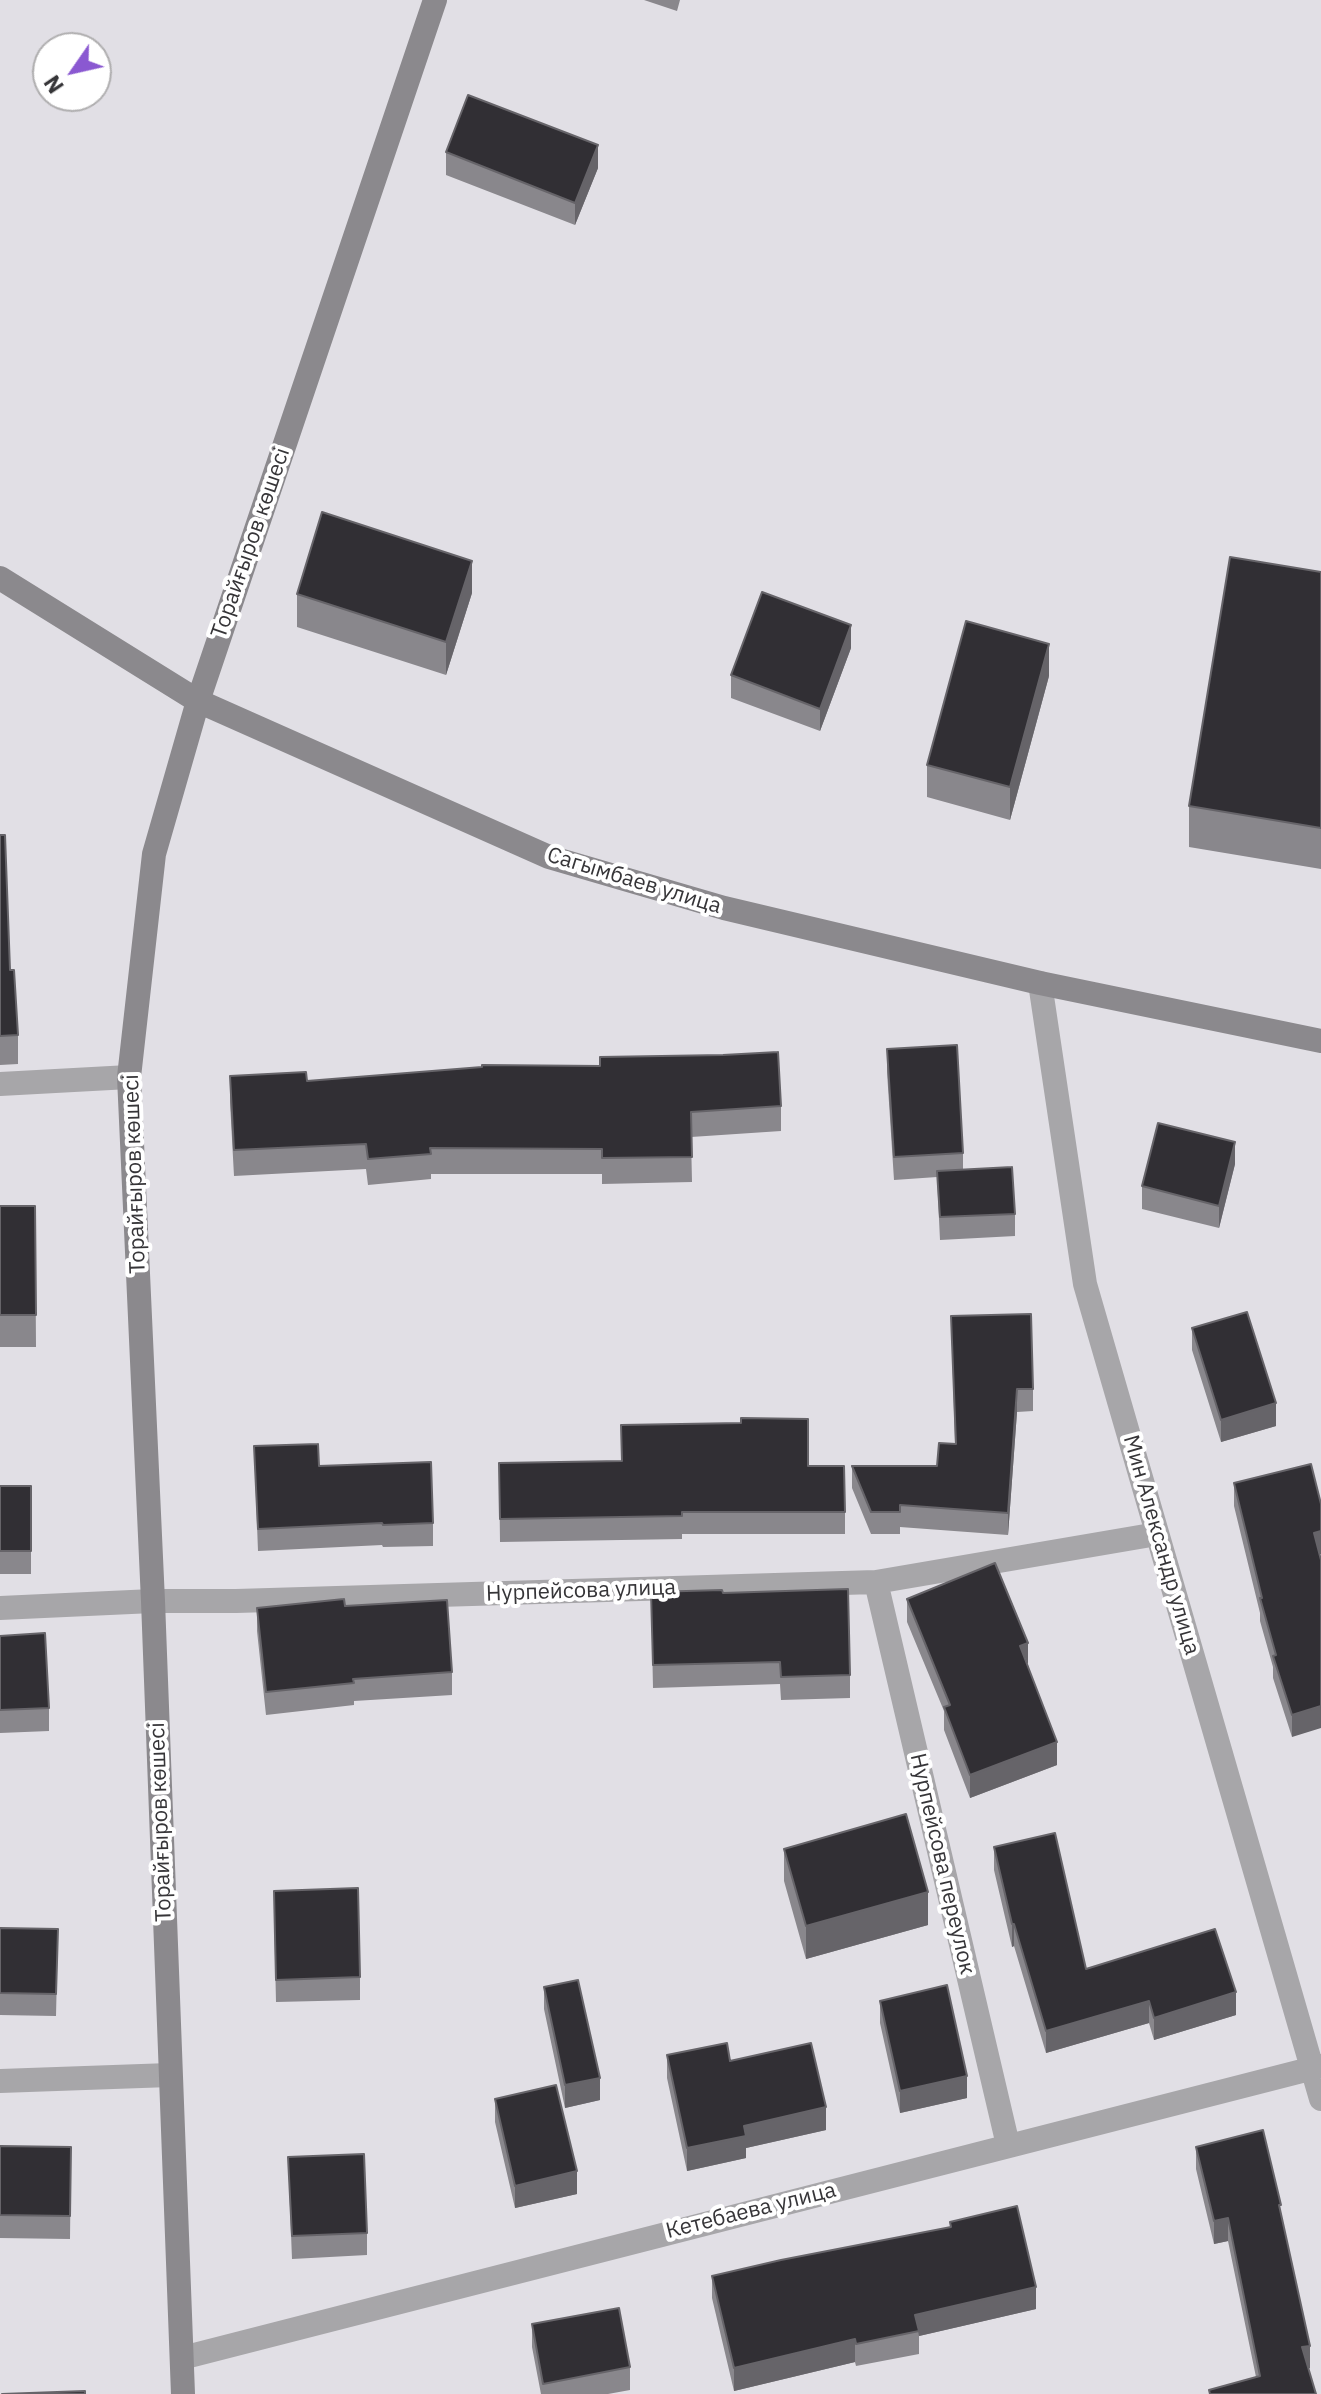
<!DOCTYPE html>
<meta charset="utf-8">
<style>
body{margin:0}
#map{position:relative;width:1321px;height:2394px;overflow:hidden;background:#e1dfe5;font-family:"IBM Plex Sans",sans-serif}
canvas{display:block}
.north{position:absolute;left:32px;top:32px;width:80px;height:80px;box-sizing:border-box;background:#fff;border:2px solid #afaeaf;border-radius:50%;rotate:236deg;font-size:22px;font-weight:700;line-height:32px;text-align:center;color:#363538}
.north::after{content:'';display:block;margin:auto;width:28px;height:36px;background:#8a58d1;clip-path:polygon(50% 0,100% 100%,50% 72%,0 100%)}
</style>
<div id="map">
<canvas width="1321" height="2394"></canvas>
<div class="north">N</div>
</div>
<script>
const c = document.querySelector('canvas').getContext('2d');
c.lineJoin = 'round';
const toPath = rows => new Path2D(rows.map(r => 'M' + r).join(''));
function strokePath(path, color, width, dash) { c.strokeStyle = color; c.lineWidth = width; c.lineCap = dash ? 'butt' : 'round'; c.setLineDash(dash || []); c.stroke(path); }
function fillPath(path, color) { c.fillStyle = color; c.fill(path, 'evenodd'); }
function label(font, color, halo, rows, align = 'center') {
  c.font = font + ' "IBM Plex Sans",sans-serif'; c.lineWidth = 8; c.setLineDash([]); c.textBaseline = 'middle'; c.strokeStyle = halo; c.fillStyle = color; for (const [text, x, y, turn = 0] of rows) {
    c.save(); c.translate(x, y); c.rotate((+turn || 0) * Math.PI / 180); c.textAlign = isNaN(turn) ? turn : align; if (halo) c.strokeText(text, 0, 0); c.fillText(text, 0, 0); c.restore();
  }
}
const street = toPath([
 [1040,983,1085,1284,1321,2099],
 [0,1084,129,1077],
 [876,1582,1008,2145],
 [0,1608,153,1601,236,1601,876,1582,1157,1534],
 [0,2081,170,2075],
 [182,2358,1321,2066]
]);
const secondary = toPath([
 [0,578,198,701,549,857,724,908,1040,983,1321,1041],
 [183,2394,153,1601,129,1077,154,854,198,701,435,0]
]);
const wall = toPath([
 [644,0,680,0,677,11],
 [446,152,598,168,575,225,446,175],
 [1321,572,1321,869,1189,847,1189,806],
 [472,593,446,675,297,627,297,594],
 [851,648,820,731,731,698,731,675],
 [1049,676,1010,820,927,797,927,765],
 [0,835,10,970,18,1035,18,1064,0,1065],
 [887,1049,963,1153,963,1169,1015,1214,1015,1236,940,1240,937,1177,894,1180,887,1072],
 [230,1076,781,1106,781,1131,691,1137,692,1182,602,1184,602,1174,431,1174,431,1179,368,1185,366,1169,234,1176,230,1102],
 [1235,1164,1219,1228,1142,1209,1142,1186],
 [0,1206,35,1206,36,1347,0,1347],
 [951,1316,1033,1389,1033,1411,1017,1412,1008,1535,900,1527,900,1534,871,1534,852,1488,852,1466,937,1466,955,1444],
 [1192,1328,1276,1426,1221,1442,1192,1350],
 [254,1446,319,1466,433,1523,433,1546,383,1547,382,1545,258,1551],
 [499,1463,808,1466,845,1512,845,1534,682,1534,682,1539,500,1542],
 [1234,1483,1319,1554,1292,1737,1273,1678,1273,1667,1260,1621,1260,1613,1234,1506],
 [0,1486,31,1486,31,1574,0,1574],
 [651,1592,723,1593,850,1675,850,1698,781,1700,780,1684,653,1688],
 [907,1599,1028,1665,1057,1765,970,1798,944,1730,944,1711,907,1622],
 [345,1606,452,1672,452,1695,354,1701,354,1705,266,1715,257,1631,257,1608],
 [0,1636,49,1708,49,1731,0,1733],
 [994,1847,1086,1969,1236,2015,1154,2040,1149,2023,1046,2053,1014,1946,1012,1947,994,1870],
 [784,1849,928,1925,806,1959,784,1881],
 [274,1913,360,1977,360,2000,276,2002],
 [0,1928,58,1929,56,2016,0,2015],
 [544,1987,600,2100,565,2108,544,2009],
 [880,2001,967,2098,900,2113,880,2023],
 [667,2055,730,2061,826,2130,746,2148,746,2158,687,2171,667,2078],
 [495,2099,577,2194,515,2208,495,2122],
 [0,2146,71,2147,70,2239,0,2238],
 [1196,2147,1281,2216,1310,2368,1308,2369,1316,2394,1209,2394,1209,2390,1256,2377,1228,2241,1214,2244,1196,2169],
 [288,2157,367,2233,367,2255,292,2259],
 [950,2222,1036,2309,919,2336,919,2354,856,2366,855,2362,734,2391,712,2298,712,2276,950,2227],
 [532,2324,630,2367,630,2390,608,2394,541,2394,532,2347]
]);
const shadedWall = toPath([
 [598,145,598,168,575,225,575,203],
 [472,561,472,593,446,675,446,642],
 [851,625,851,648,820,731,820,709],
 [1049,644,1049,676,1010,820,1010,787],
 [1235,1142,1235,1164,1219,1228,1219,1206],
 [1017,1389,1017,1412,1008,1535,1008,1513],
 [1276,1403,1276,1426,1221,1442,1221,1420],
 [1321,1531,1321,1554,1314,1556,1314,1533],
 [1028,1643,1028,1665,1020,1646],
 [1321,1706,1321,1728,1292,1737,1292,1715],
 [1057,1742,1057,1765,970,1798,970,1775],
 [928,1892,928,1925,806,1959,806,1926],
 [1012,1924,1014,1924,1014,1946,1012,1947],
 [1236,1992,1236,2015,1154,2040,1154,2018],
 [1149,2001,1149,2023,1046,2053,1046,2031],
 [967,2076,967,2098,900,2113,900,2091],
 [600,2078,600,2100,565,2108,565,2085],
 [826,2107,826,2130,746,2148,746,2158,687,2171,687,2148,744,2126],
 [577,2171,577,2194,515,2208,515,2186],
 [1228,2218,1228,2241,1214,2244,1214,2221],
 [1036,2287,1036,2309,919,2336,915,2315],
 [855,2339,855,2362,734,2391,734,2368],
 [1310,2346,1310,2368,1302,2370,1302,2347]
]);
const building = toPath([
 [468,95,598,145,575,203,446,152,468,95],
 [322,512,472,561,446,642,297,594,322,512],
 [1230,557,1321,572,1321,828,1189,806,1230,557],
 [762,592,851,625,820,709,731,675,762,592],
 [966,621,1049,644,1010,787,927,765,966,621],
 [0,835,5,835,10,970,14,970,18,1035,0,1036,0,835],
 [957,1045,963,1153,894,1157,887,1049,957,1045],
 [778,1052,781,1106,691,1112,692,1157,602,1158,602,1149,430,1148,431,1154,368,1159,366,1144,234,1150,230,1076,306,1072,307,1081,482,1067,482,1065,600,1066,600,1057,723,1055,778,1052],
 [1158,1123,1235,1142,1219,1206,1142,1186,1158,1123],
 [1012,1167,1015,1214,940,1217,937,1171,1012,1167],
 [0,1206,35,1206,36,1315,0,1315,0,1206],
 [1247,1312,1276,1403,1221,1420,1192,1328,1247,1312],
 [1031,1314,1033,1389,1017,1389,1008,1513,900,1505,900,1512,871,1512,852,1466,937,1466,939,1443,956,1444,951,1316,1031,1314],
 [741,1418,808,1419,808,1466,844,1466,845,1512,682,1512,682,1516,500,1519,499,1463,622,1461,621,1425,741,1423,741,1418],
 [318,1444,319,1466,431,1462,433,1523,383,1525,382,1523,258,1529,254,1446,318,1444],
 [1311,1464,1321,1504,1321,1531,1314,1533,1321,1560,1321,1706,1292,1715,1273,1656,1276,1655,1260,1598,1262,1598,1234,1483,1311,1464],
 [0,1486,31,1486,31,1551,0,1551,0,1486],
 [995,1563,1028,1643,1020,1646,1057,1742,970,1775,944,1707,950,1705,907,1599,995,1563],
 [848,1589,850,1675,781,1677,780,1662,653,1665,651,1592,722,1590,723,1593,848,1589],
 [344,1599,345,1606,447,1600,452,1672,353,1679,354,1683,266,1692,257,1608,344,1599],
 [45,1633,49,1708,0,1710,0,1636,45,1633],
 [906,1814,928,1892,806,1926,784,1849,906,1814],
 [1055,1833,1086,1969,1215,1929,1236,1992,1154,2018,1149,2001,1046,2031,1014,1924,1012,1924,994,1847,1055,1833],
 [358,1888,360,1977,276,1980,274,1891,358,1888],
 [0,1928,58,1929,56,1994,0,1993,0,1928],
 [578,1980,600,2078,565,2085,544,1987,578,1980],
 [947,1985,967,2076,900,2091,880,2001,947,1985],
 [727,2043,730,2061,811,2043,826,2107,744,2126,746,2136,687,2148,667,2055,727,2043],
 [556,2085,577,2171,515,2186,495,2099,556,2085],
 [1263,2130,1281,2205,1279,2205,1310,2346,1302,2347,1316,2394,1210,2394,1209,2390,1260,2376,1228,2218,1214,2221,1196,2147,1263,2130],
 [0,2146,71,2147,70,2216,0,2215,0,2146],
 [364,2154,367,2233,292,2236,288,2157,364,2154],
 [1017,2206,1036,2287,915,2315,919,2331,856,2344,855,2339,734,2368,712,2276,781,2260,951,2227,950,2222,1017,2206],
 [619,2308,630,2367,543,2384,532,2324,619,2308],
 [85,2391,85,2394,2,2394,85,2391]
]);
const streetNames = [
 ["Торайғыров көшесі",251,543,-71],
 ["Сагымбаев улица",634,881,17],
 ["Торайғыров көшесі",135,1174,-92],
 ["Мин Александр улица",1161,1545,74],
 ["Нурпейсова улица",581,1591,-2],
 ["Торайғыров көшесі",161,1822,-92],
 ["Нурпейсова переулок",942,1864,77],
 ["Кетебаева улица",751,2211,-14]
];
strokePath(street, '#a7a6a9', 24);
strokePath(secondary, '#8b898d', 24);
fillPath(wall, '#89878c');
fillPath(shadedWall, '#666469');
fillPath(building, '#312f34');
strokePath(building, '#666469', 2);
label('22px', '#363538', '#fff', streetNames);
</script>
